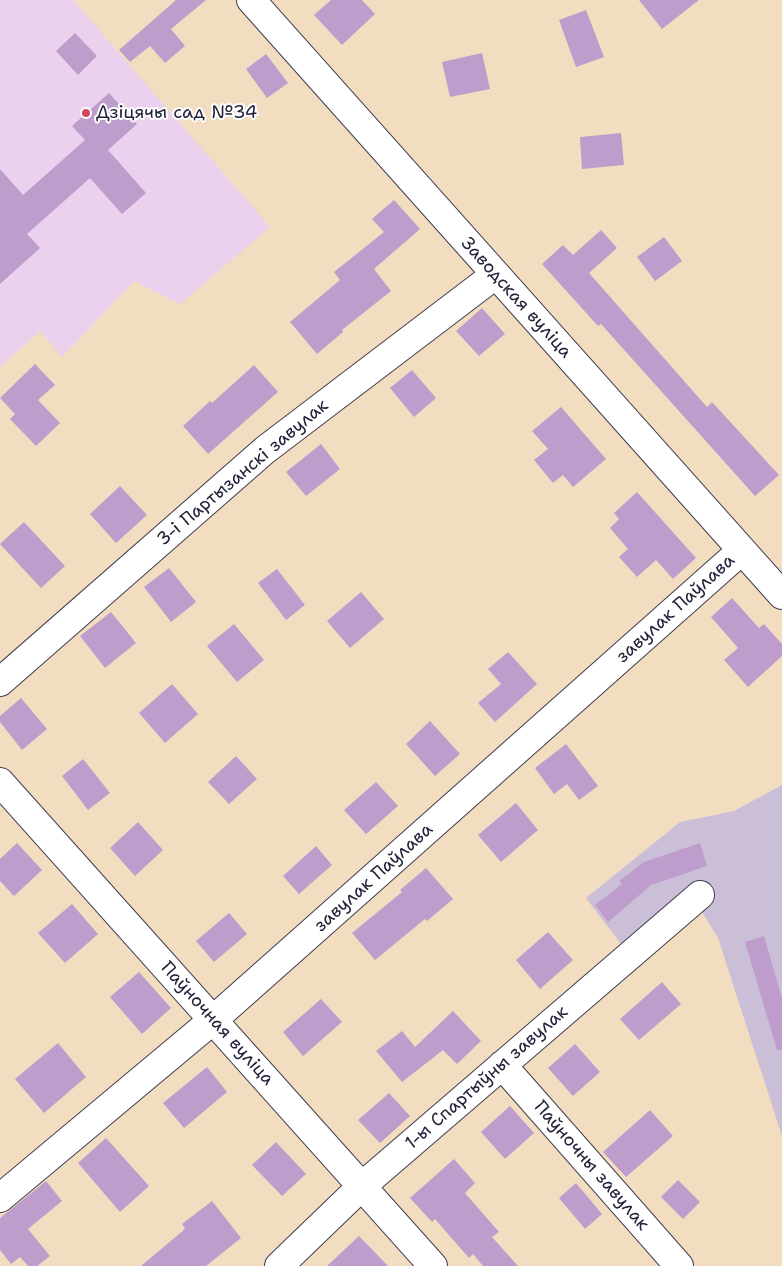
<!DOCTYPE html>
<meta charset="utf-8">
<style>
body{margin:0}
canvas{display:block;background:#f2ddc0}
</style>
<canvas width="782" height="1266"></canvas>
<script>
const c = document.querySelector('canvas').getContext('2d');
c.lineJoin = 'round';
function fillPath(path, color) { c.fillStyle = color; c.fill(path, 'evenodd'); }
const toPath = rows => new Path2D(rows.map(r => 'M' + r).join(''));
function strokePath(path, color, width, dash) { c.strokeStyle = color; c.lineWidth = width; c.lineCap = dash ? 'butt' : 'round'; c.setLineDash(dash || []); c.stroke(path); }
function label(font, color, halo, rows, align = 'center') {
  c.font = font + ' "Shantell Sans",sans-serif'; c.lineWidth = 4; c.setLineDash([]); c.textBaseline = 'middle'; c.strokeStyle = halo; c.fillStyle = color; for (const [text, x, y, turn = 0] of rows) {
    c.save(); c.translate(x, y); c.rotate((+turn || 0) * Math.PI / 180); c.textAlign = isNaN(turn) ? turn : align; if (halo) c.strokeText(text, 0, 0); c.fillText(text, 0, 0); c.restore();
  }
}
const built = toPath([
 [0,0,73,0,270,227,180,304,134,281,62,357,40,331,0,367]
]);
const industrial = toPath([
 [782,785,782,1136,718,938,688,889,621,944,586,898,680,822,734,811]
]);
const building = toPath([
 [176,0,206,0,171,29,185,46,165,63,150,46,130,62,119,50],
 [331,0,362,0,375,14,342,45,314,15],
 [639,0,699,0,662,29],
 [586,10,604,57,576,67,559,20],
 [75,33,97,56,78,75,56,51],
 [482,53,490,89,450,97,442,62],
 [266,54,288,83,267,98,246,69],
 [109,93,137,124,108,150,146,193,122,214,90,178,27,234,40,248,0,284,0,169,23,195,85,140,72,126],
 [621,133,624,165,582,169,580,137],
 [394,200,420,229,374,269,391,291,342,330,343,332,317,354,290,322,340,280,334,272,384,232,372,219],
 [601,230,617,248,589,273,707,407,712,402,779,475,755,496,601,324,598,326,542,264,563,245,573,255],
 [664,237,682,261,655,281,637,257],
 [482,308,505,334,479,356,456,331],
 [35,364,55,385,38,400,60,423,36,446,10,419,15,414,0,398],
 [254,365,278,392,208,454,183,426,210,401,212,403],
 [412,370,436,398,414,417,390,388],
 [561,407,606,459,573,487,563,475,553,483,534,460,548,449,532,431],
 [321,444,340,469,306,496,286,472],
 [120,486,147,515,116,543,90,514],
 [637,492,696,558,673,579,656,560,637,577,619,557,628,549,610,528,619,519,614,513],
 [24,522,65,566,41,588,0,544],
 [169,568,196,602,171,622,144,587],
 [277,569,305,605,286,620,258,583],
 [361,592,384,619,350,648,327,621],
 [732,598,759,628,764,624,782,644,782,656,748,687,724,660,738,648,711,617],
 [111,612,136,643,105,668,80,636],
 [234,624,264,660,237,682,207,646],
 [508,652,537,684,495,722,478,703,501,684,488,669],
 [172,684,198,714,165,743,139,713],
 [21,698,47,729,22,750,0,722,0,716],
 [430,721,460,754,435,776,406,744],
 [566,744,598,786,579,800,567,784,554,794,535,768],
 [236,756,257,779,229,804,208,782],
 [83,759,110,793,88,810,62,776],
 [376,782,398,806,366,834,344,810],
 [516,803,538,830,501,862,478,835],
 [138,822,163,850,135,876,110,848],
 [17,843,42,870,14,896,0,881,0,859],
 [700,843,707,866,651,885,608,922,595,905,622,884,619,881,644,862],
 [316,846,332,865,299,894,283,876],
 [426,868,453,899,427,921,425,919,375,960,352,933,402,892,400,890],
 [72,904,98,934,65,963,38,933],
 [229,913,247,934,214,962,196,941],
 [548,932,573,960,540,989,516,960],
 [764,936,782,998,782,1050,777,1050,745,942],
 [139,972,171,1008,142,1034,110,997],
 [662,982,681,1004,639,1040,620,1019],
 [321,999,342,1022,303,1056,283,1032],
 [453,1011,481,1041,457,1064,443,1050,402,1082,376,1051,402,1031,415,1047],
 [58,1043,86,1077,44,1113,15,1079],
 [575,1044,600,1072,573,1096,548,1068],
 [207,1067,227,1092,184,1128,163,1103],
 [389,1093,410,1116,380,1143,358,1120],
 [510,1106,534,1133,505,1159,481,1132],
 [650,1110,673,1136,626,1177,603,1152],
 [106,1138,149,1186,120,1212,78,1163],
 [276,1142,306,1174,282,1196,252,1165],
 [454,1159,475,1183,465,1193,499,1232,492,1237,518,1266,483,1266,473,1254,469,1258,435,1219,432,1222,410,1198],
 [678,1180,700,1202,683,1219,661,1197],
 [46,1181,62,1201,28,1229,50,1256,37,1266,28,1266,20,1257,11,1264,0,1250,0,1218],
 [576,1183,602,1214,585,1229,559,1198],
 [212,1201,241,1238,206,1266,141,1266,185,1229,182,1224],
 [359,1236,388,1266,327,1266]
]);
const minor = toPath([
 [251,0,782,595],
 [0,682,265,450,495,275],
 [0,782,433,1266],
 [502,1065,679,1266],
 [0,1198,213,1020,741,551],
 [279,1266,362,1186,700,895]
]);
const markers = [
 [86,113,5,"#d1495b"]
];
const poiNames = [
 ["Дзіцячы сад №34",96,113]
];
const streetNames = [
 ["Заводская вуліца",516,298,48],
 ["3-і Партызанскі завулак",243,473,-40],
 ["завулак Паўлава",676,609,-42],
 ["завулак Паўлава",374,878,-42],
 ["Паўночная вуліца",217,1024,48],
 ["1-ы Спартыўны завулак",487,1078,-41],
 ["Паўночны завулак",591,1166,49]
];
fillPath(built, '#ead1ed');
fillPath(industrial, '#cabfd7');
fillPath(building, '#be9dcd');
strokePath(minor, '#413e4f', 30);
strokePath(minor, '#fff', 28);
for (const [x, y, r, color] of markers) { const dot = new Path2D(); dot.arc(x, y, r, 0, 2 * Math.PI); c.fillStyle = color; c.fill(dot); strokePath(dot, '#fff', 2); }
label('18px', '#22223b', '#fff', poiNames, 'left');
label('18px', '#22223b', '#fff', streetNames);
</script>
